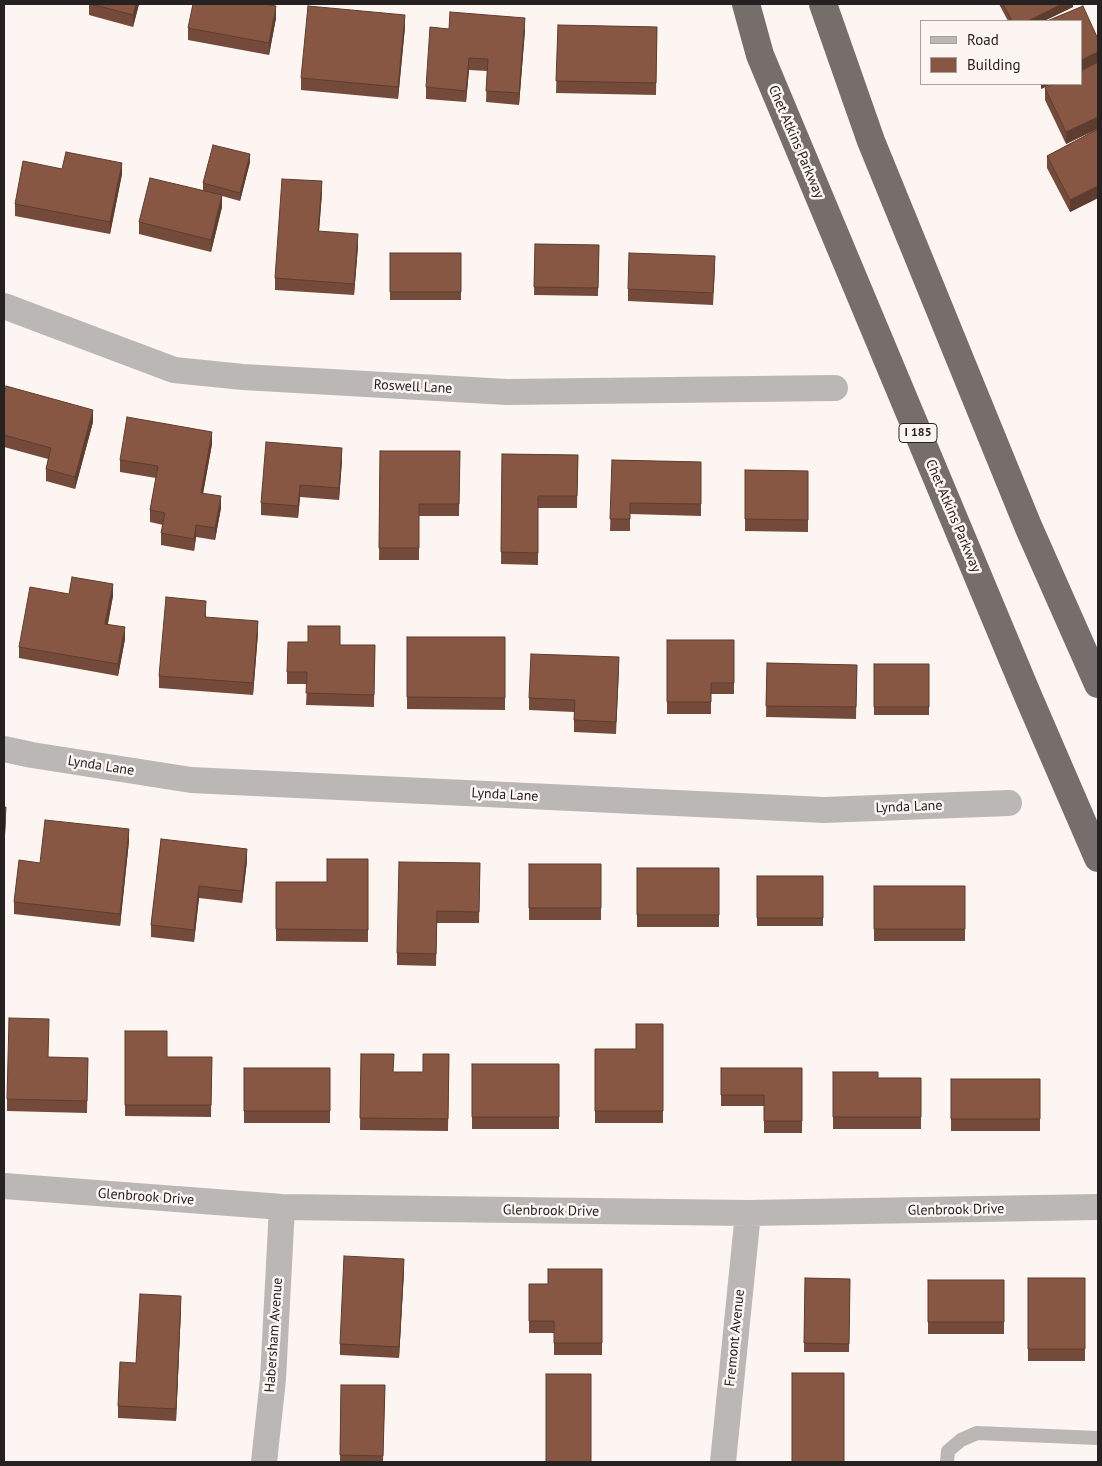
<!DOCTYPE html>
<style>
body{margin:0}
#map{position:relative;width:1102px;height:1466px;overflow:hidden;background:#fdf5f1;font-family:"PT Sans",sans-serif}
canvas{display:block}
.frame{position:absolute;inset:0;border:5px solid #252221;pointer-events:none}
.legend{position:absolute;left:920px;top:20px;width:162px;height:65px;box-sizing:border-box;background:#fdf5f1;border:1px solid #a7a19e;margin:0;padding:6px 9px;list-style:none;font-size:15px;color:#252221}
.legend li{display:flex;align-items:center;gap:10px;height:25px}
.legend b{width:25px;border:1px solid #a7a19e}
</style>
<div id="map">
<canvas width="1102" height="1466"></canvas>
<div class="frame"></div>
<ul class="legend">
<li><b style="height:6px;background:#bab7b5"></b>Road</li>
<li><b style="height:14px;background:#875743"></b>Building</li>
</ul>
</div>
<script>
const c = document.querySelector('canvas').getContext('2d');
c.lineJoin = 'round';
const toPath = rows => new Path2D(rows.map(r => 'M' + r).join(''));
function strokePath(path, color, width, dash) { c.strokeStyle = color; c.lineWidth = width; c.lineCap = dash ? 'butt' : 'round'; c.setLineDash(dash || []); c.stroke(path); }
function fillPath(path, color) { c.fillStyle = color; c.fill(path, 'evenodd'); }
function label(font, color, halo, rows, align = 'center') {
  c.font = font + ' "PT Sans",sans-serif'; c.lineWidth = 5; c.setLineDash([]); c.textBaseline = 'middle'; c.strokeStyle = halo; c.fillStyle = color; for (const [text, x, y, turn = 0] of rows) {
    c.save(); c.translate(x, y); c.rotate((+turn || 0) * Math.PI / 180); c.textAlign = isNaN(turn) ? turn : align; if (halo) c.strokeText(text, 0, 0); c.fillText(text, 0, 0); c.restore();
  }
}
const service = toPath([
 [947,1462,948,1451,961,1440,977,1433,1098,1438]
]);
const minor = toPath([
 [4,306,174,370,243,377,507,392,835,388],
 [4,749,32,755,191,780,824,810,1009,803],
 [4,1186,282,1207,748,1213,1098,1207],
 [264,1462,273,1379,282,1207],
 [723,1462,748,1213]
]);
const motorway = toPath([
 [746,4,760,55,1028,696,1098,858],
 [823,4,871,141,1028,526,1098,684]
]);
const wall = toPath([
 [89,4,139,4,133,27,89,15],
 [999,4,1073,4,1073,7,1044,21,1008,21],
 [276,18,269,55,188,40,188,28],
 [558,25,657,27,656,95,556,93],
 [405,27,398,99,301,90,301,78],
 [449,29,525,30,519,105,486,102,487,71,469,70,466,102,426,99,426,87],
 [1098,39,1098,129,1066,144,1045,100,1045,88,1081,84],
 [1098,129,1098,198,1070,212,1047,168,1047,156],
 [250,162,240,201,222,196,222,207,211,252,139,234,139,222,203,190,203,183],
 [62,169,122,174,110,234,15,216,15,204],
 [322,193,319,231,358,246,354,295,275,290,275,278],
 [535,244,599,245,598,296,534,295],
 [390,253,461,253,461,300,390,300],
 [715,268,713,305,628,301,628,289],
 [4,395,93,422,75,489,46,481,46,469,48,459,4,447],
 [212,444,203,493,221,508,215,540,196,537,194,551,161,545,161,533,163,525,150,522,150,510,156,478,120,472,120,460],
 [380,451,460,451,459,516,419,516,419,560,379,560],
 [502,454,578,455,577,508,538,508,538,565,501,564],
 [342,460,339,500,300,497,298,518,261,515,261,503],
 [612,460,701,462,701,516,630,514,630,531,610,531],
 [745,470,808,471,808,532,745,531],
 [69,594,113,596,108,624,125,639,118,676,19,658,19,647],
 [206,612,206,617,258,633,253,695,159,688,159,676],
 [407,637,505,637,505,710,407,709],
 [667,640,734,640,734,694,711,694,711,714,667,714],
 [340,645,375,645,374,707,306,705,307,684,287,684,287,672],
 [767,663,857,665,856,719,766,717],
 [874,664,929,664,929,715,874,715],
 [619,669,616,734,574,732,574,712,529,710,529,698],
 [161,839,247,861,242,903,199,898,194,942,151,937,151,925],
 [129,841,120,926,14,914,14,902,40,863],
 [368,859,368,942,276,941,276,882,327,882],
 [480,863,479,923,437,923,436,966,397,965,397,953],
 [529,864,601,864,601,920,529,920],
 [637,868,719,868,719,927,637,927],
 [757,876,823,876,823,926,757,926],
 [874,886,965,886,965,941,874,941],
 [663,1024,663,1123,595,1123,595,1049,636,1049],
 [125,1031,167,1057,212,1057,211,1117,125,1116],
 [361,1054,394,1072,423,1072,449,1054,448,1131,360,1130],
 [48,1057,88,1058,87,1113,7,1111,7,1099],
 [472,1064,559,1064,559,1129,472,1129],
 [244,1068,330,1068,330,1123,244,1123],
 [721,1068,802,1068,802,1133,764,1133,764,1106,721,1106],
 [833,1072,878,1078,921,1078,921,1129,833,1129],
 [951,1079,1040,1079,1040,1131,951,1131],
 [602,1269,602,1355,554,1355,554,1333,529,1333,529,1284,548,1284],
 [404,1271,399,1358,340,1355,340,1344],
 [805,1278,850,1279,849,1352,804,1352],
 [1028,1278,1085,1278,1085,1361,1028,1361],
 [928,1280,1004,1280,1004,1334,928,1334],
 [181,1308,176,1421,118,1418,118,1406,136,1363],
 [341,1385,385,1385,383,1462,340,1462]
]);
const shadedWall = toPath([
 [4,4,5,4,4,18],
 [136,4,139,4,133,27,133,15],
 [1062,4,1073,4,1073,7,1044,21,1028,21],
 [276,6,276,18,269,55,269,43],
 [405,15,405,27,398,99,398,87],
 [525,18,525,30,519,105,519,93],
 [1098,52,1098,64,1081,71,1081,60],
 [469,58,469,70,466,102,466,91],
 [1041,84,1053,84,1041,89],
 [1098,117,1098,128,1066,144,1066,132],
 [250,154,250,162,240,201,240,193],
 [122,163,122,174,110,234,110,222],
 [322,181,322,193,318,243,318,231],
 [1098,186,1098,198,1070,212,1070,200],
 [222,195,222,207,211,252,211,240],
 [358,234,358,246,354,295,354,284],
 [93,410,93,422,75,489,75,477],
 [212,432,212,444,201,505,201,493],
 [342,448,342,460,339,500,339,488],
 [300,485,300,497,298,518,298,506],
 [221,496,221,508,215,540,215,528],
 [196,525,196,537,194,551,194,539],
 [113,584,113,596,105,636,105,624],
 [258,621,258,633,253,695,253,683],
 [125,627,125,639,118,676,118,664],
 [6,807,6,819,4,852,4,840],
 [129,829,129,841,120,926,120,914],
 [247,849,247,861,242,903,242,891],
 [199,886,199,898,194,942,194,930],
 [404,1259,404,1271,399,1358,399,1347],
 [181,1296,181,1308,176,1421,176,1409]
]);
const building = toPath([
 [91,4,136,4,133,15,91,4],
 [193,4,265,4,276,6,269,43,188,28,193,4],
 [1003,4,1062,4,1028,21,1012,21,1003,4],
 [308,6,405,15,398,87,301,78,308,6],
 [1083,6,1098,39,1098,52,1081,60,1081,21,1047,21,1083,6],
 [450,12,525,18,519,93,486,91,488,59,469,58,466,91,426,87,430,27,449,29,450,12],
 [558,25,657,27,656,83,556,81,558,25],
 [1098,62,1098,117,1066,132,1045,88,1054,84,1081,84,1081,71,1098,62],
 [1098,129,1098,186,1070,200,1047,156,1098,129],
 [213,145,250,154,240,193,203,183,213,145],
 [66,152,122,163,110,222,15,204,23,161,62,169,66,152],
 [150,178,222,195,211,240,139,222,150,178],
 [282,179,322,181,318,231,358,234,354,284,275,278,282,179],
 [535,244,599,245,598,288,534,287,535,244],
 [390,253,461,253,461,292,390,292,390,253],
 [629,253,715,256,713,293,628,289,629,253],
 [6,386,93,410,75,477,46,469,51,448,4,435,4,395,6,386],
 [127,417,212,432,201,493,221,496,215,528,196,525,194,539,161,533,165,513,150,510,158,466,120,460,127,417],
 [266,442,342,448,339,488,300,485,298,506,261,503,266,442],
 [380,451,460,451,459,504,419,504,419,548,379,548,380,451],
 [502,454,578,455,577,496,538,496,538,553,501,552,502,454],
 [612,460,701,462,701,504,630,503,630,519,610,519,612,460],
 [745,470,808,471,808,520,745,519,745,470],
 [72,577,113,584,105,624,125,627,118,664,19,647,30,587,69,594,72,577],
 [166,597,206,601,205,617,258,621,253,683,159,676,166,597],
 [308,626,340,626,340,645,375,645,374,695,306,693,307,672,287,672,288,642,308,642,308,626],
 [407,637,505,637,505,698,407,697,407,637],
 [667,640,734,640,734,683,711,683,711,702,667,702,667,640],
 [531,654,619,657,616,722,574,720,575,700,529,698,531,654],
 [767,663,857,665,856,707,766,706,767,663],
 [874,664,929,664,929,707,874,707,874,664],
 [4,807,6,807,4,840,4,807],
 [45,820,129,829,120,914,14,902,19,860,40,863,45,820],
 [161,839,247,849,242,891,199,886,194,930,151,925,161,839],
 [327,859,368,859,368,930,276,929,276,882,327,882,327,859],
 [399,862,480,863,479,912,437,911,436,954,397,953,399,862],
 [529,864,601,864,601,908,529,908,529,864],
 [637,868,719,868,719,915,637,915,637,868],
 [757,876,823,876,823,918,757,918,757,876],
 [874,886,965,886,965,929,874,929,874,886],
 [9,1018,49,1019,48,1057,88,1058,87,1101,7,1099,9,1018],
 [636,1024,663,1024,663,1111,595,1111,595,1049,636,1049,636,1024],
 [125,1031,167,1031,167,1057,212,1057,211,1105,125,1105,125,1031],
 [361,1054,394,1054,393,1072,423,1072,423,1054,449,1054,448,1119,360,1118,361,1054],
 [472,1064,559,1064,559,1117,472,1117,472,1064],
 [244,1068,330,1068,330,1111,244,1111,244,1068],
 [721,1068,802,1068,802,1121,764,1121,764,1095,721,1095,721,1068],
 [833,1072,878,1072,878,1078,921,1078,921,1117,833,1117,833,1072],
 [951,1079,1040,1079,1040,1119,951,1119,951,1079],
 [344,1256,404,1259,399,1347,340,1344,344,1256],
 [548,1269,602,1269,602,1343,554,1343,554,1321,529,1321,529,1284,548,1284,548,1269],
 [805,1278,850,1279,849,1344,804,1343,805,1278],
 [1028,1278,1085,1278,1085,1349,1028,1349,1028,1278],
 [928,1280,1004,1280,1004,1322,928,1322,928,1280],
 [140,1294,181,1296,176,1409,118,1406,120,1362,136,1363,140,1294],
 [792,1373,844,1373,844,1462,792,1462,792,1373],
 [546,1374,591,1374,591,1462,546,1462,546,1374],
 [341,1385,385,1385,383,1456,340,1455,341,1385]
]);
const shields = [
 [918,433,38]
];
const shieldNames = [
 ["I 185",918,433]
];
const streetNames = [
 ["Chet Atkins Parkway",796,142,67],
 ["Roswell Lane",413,387,3],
 ["Chet Atkins Parkway",953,516,67],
 ["Lynda Lane",101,766,9],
 ["Lynda Lane",505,795,3],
 ["Lynda Lane",909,807,-2],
 ["Glenbrook Drive",146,1197,4],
 ["Glenbrook Drive",956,1210,-1],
 ["Glenbrook Drive",551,1211,1],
 ["Habersham Avenue",274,1335,-86],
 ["Fremont Avenue",735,1338,-84]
];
strokePath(service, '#bab7b5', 14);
strokePath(minor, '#bab7b5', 26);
strokePath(motorway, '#756e6b', 28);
fillPath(wall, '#744b3a');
fillPath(shadedWall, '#5e3d2f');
fillPath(building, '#875743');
strokePath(building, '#5e3d2f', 1);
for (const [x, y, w] of shields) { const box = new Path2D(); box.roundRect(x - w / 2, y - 9.5, w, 19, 4); c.fillStyle = '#fdf5f1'; c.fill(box); strokePath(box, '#252221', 1); }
label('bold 12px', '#252221', null, shieldNames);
label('14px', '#252221', '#fdf5f1', streetNames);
</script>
